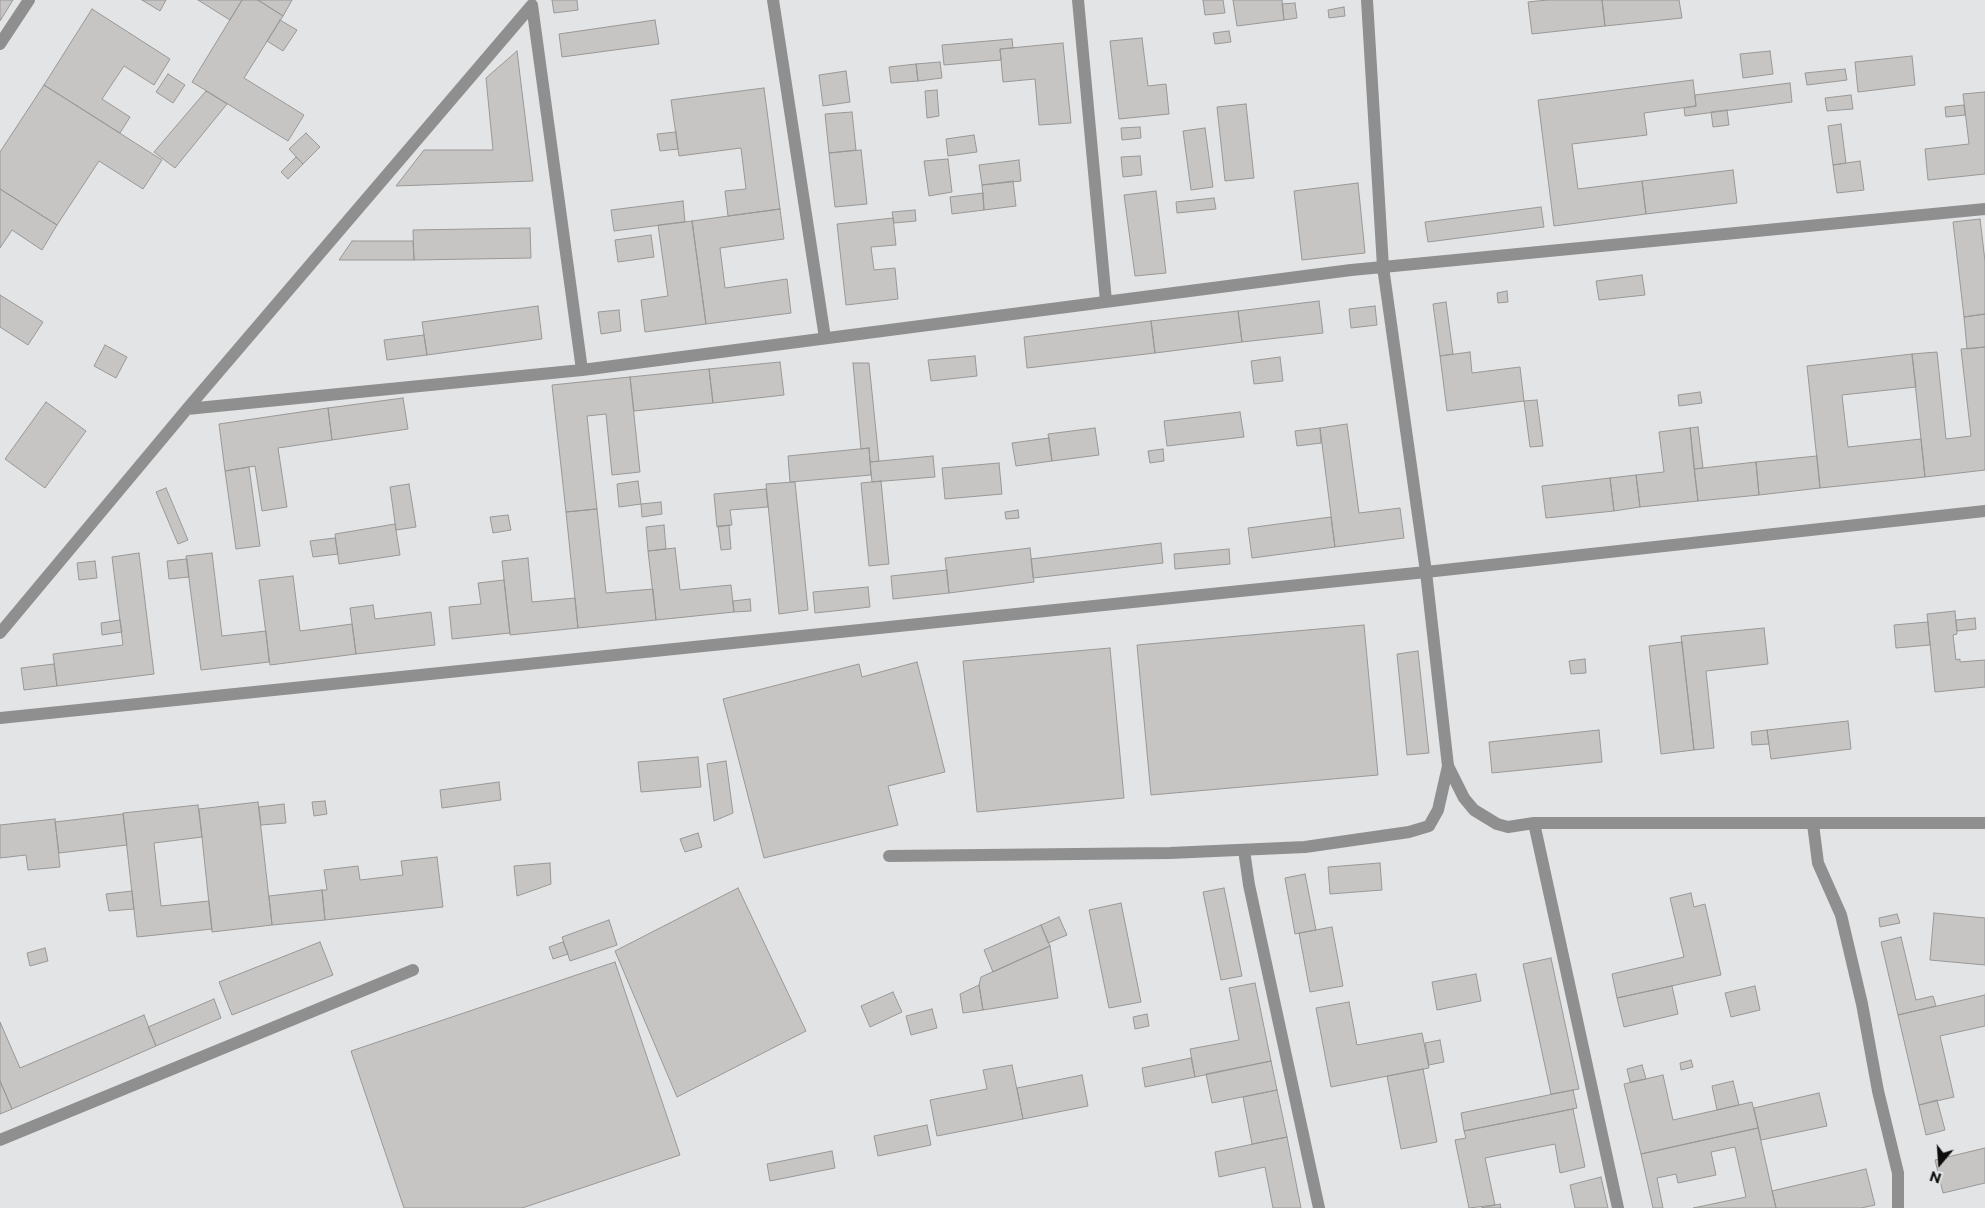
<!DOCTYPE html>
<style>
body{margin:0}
#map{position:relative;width:1985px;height:1208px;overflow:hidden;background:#e3e4e5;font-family:Montserrat,sans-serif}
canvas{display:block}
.north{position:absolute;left:1915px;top:1138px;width:50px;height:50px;-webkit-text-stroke:4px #e3e4e5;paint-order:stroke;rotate:198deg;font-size:14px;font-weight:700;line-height:20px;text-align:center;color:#0c0c0c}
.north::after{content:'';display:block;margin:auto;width:18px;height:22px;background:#0c0c0c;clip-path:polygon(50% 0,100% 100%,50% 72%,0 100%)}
</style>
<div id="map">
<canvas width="1985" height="1208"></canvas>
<div class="north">N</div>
</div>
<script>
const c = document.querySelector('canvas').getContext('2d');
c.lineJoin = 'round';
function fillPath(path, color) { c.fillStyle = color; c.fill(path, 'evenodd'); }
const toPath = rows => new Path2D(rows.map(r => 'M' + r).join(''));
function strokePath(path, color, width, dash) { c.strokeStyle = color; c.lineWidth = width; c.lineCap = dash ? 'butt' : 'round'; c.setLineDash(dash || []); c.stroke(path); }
const building = toPath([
 [0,0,13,0,0,21,0,0],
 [142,0,166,0,160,11,142,0],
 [198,0,242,0,230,20,198,0],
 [242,0,258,0,283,16,244,78,304,115,288,141,192,82,242,0],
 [258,0,292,0,283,16,258,0],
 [552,0,577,0,578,10,554,13,552,0],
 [1203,0,1223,0,1225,13,1205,15,1203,0],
 [1233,0,1282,0,1284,20,1237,26,1233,0],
 [1547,0,1602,0,1605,26,1532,34,1528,2,1547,0],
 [1602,0,1679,0,1682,18,1605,26,1602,0],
 [1295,3,1297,18,1284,20,1282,4,1295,3],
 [1344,7,1345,16,1329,18,1328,10,1344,7],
 [92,9,170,59,154,85,124,66,102,99,130,117,120,133,44,85,92,9],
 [280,20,297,30,283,51,267,41,280,20],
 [655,20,659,44,562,57,559,34,655,20],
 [1229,31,1231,42,1215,44,1213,33,1229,31],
 [1142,38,1148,86,1166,84,1169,114,1119,119,1110,41,1142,38],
 [1012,39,1013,48,1000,49,1001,60,944,65,942,45,1012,39],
 [1063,43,1071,123,1039,125,1035,79,1003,82,1000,49,1063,43],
 [517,51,533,181,396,186,424,150,493,150,486,78,517,51],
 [1770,51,1773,74,1743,78,1740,54,1770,51],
 [1912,56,1915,85,1858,92,1855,62,1912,56],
 [940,62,942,78,918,81,916,64,940,62],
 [916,64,918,81,891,83,889,67,916,64],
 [1845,69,1847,80,1807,85,1805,73,1845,69],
 [846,71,850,102,823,106,819,75,846,71],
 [168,74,185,85,173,103,156,92,168,74],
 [1693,80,1696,106,1644,113,1647,135,1572,144,1578,189,1642,181,1646,214,1554,226,1538,100,1693,80],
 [1790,83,1792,102,1685,116,1684,108,1696,106,1695,95,1790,83],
 [44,85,162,160,143,189,99,161,57,225,0,189,0,152,44,85],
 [764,88,780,209,728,216,725,191,746,189,741,148,679,156,671,100,764,88],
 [937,90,939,116,927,118,925,91,937,90],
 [206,91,227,104,175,168,154,152,206,91],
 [1985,92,1985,174,1928,180,1925,149,1969,144,1963,94,1985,92],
 [1851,95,1853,109,1827,111,1825,98,1851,95],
 [1246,104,1254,178,1225,181,1217,107,1246,104],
 [1964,105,1965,115,1946,117,1945,107,1964,105],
 [1727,110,1729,125,1713,127,1711,112,1727,110],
 [852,112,856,150,829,153,825,114,852,112],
 [1841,124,1846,163,1833,165,1828,126,1841,124],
 [1140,127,1141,138,1122,140,1121,128,1140,127],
 [1205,128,1213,187,1191,190,1183,131,1205,128],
 [676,132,678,149,660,151,657,134,676,132],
 [306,133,320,147,303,164,289,149,306,133],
 [974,135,977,152,948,156,946,139,974,135],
 [861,150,867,204,835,207,829,153,861,150],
 [1140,156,1142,175,1123,177,1121,157,1140,156],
 [296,157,303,164,288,179,281,172,296,157],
 [948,159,952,192,929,196,924,161,948,159],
 [1019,160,1021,181,982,185,979,165,1019,160],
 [1860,161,1864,190,1837,193,1833,165,1860,161],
 [1733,170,1737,203,1646,214,1642,181,1733,170],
 [1013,181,1016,206,984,210,982,185,1013,181],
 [1358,183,1365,253,1302,260,1294,191,1358,183],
 [0,189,57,225,42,250,12,230,0,248,0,189],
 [1156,191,1166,273,1135,276,1124,195,1156,191],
 [983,193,984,210,952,214,950,197,983,193],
 [1214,198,1216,209,1177,213,1176,202,1214,198],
 [683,201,685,222,614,231,611,210,683,201],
 [1541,207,1544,227,1428,242,1425,222,1541,207],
 [780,209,784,239,720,248,725,288,787,279,791,313,706,324,692,221,780,209],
 [915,210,916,221,894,223,892,212,915,210],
 [893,218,896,245,871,247,874,270,895,268,898,299,846,305,837,224,893,218],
 [1980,219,1985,261,1985,314,1964,317,1953,222,1980,219],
 [692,221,706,324,645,332,641,300,668,296,658,225,692,221],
 [530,228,531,258,414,260,413,230,530,228],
 [651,235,654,257,618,262,615,240,651,235],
 [352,241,413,241,414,260,339,260,352,241],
 [1642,275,1645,295,1599,300,1596,281,1642,275],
 [1507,291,1508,302,1498,303,1497,293,1507,291],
 [0,295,43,322,28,345,0,327,0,295],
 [1319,301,1323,333,1242,342,1238,311,1319,301],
 [1446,302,1453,354,1440,356,1433,304,1446,302],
 [538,306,542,339,427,355,422,322,538,306],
 [1375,306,1377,325,1351,328,1349,309,1375,306],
 [619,310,621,331,601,334,598,312,619,310],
 [1238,311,1242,342,1155,353,1151,321,1238,311],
 [1985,314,1985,347,1967,349,1964,317,1985,314],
 [1151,321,1155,353,1027,368,1024,337,1151,321],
 [424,335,427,355,387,360,384,340,424,335],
 [105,345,127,357,116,378,94,366,105,345],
 [1985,347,1985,470,1925,477,1912,354,1937,352,1946,439,1971,436,1961,349,1985,347],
 [1470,352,1472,373,1520,367,1524,401,1447,411,1440,356,1470,352],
 [1912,354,1916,387,1842,395,1848,447,1921,439,1925,477,1820,488,1807,366,1912,354],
 [975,356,977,376,931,381,928,360,975,356],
 [1280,357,1283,381,1254,384,1251,361,1280,357],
 [780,362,784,395,713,403,709,369,780,362],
 [853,363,869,363,879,461,870,462,869,448,861,449,853,363],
 [709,369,713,403,634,411,630,377,709,369],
 [630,377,640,472,612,475,606,414,587,416,597,509,566,512,552,385,630,377],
 [1700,392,1702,403,1679,406,1678,395,1700,392],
 [403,398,408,429,332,440,328,408,403,398],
 [1537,400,1543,446,1530,447,1524,401,1537,400],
 [46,402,86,431,45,488,5,459,46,402],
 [328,408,332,440,278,448,287,507,262,511,255,466,225,471,219,424,328,408],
 [1240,412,1244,437,1167,446,1164,421,1240,412],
 [1347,424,1359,513,1400,508,1404,538,1335,547,1320,428,1347,424],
 [1698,427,1703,468,1694,469,1690,428,1698,427],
 [1095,428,1099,455,1052,461,1048,434,1095,428],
 [1320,428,1321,443,1297,446,1295,431,1320,428],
 [1690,428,1698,501,1640,507,1636,475,1664,472,1659,432,1690,428],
 [1049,438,1052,461,1016,466,1012,443,1049,438],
 [869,448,871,475,790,482,788,456,869,448],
 [1163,449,1164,461,1150,463,1148,451,1163,449],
 [933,456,935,477,872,482,870,462,933,456],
 [1817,456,1820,488,1759,495,1756,462,1817,456],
 [1756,462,1759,495,1698,501,1694,469,1756,462],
 [999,463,1002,494,945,499,942,468,999,463],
 [249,467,260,546,236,549,225,471,249,467],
 [1636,475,1640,507,1614,511,1610,478,1636,475],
 [1610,478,1614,511,1546,518,1542,486,1610,478],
 [638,481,641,504,619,507,617,484,638,481],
 [881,481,889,564,869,566,861,483,881,481],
 [795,482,808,610,779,614,766,484,795,482],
 [409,484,416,527,396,530,390,487,409,484],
 [166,488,188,540,178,544,156,492,166,488],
 [766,489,768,507,730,510,732,525,717,527,714,494,766,489],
 [661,502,662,514,642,517,641,504,661,502],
 [597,509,606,593,653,589,656,620,578,628,566,512,597,509],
 [1018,510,1019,518,1006,519,1005,512,1018,510],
 [508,515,511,530,493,533,490,517,508,515],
 [1331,517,1335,547,1252,558,1248,528,1331,517],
 [395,524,400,555,339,564,335,534,395,524],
 [664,525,666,549,648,551,646,527,664,525],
 [729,525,731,549,721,550,718,526,729,525],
 [335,538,338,554,313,557,310,541,335,538],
 [1161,543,1163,563,1033,578,1031,559,1161,543],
 [675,548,680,590,731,585,734,612,656,620,648,551,675,548],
 [1030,548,1034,582,949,593,945,558,1030,548],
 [1229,549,1230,564,1175,569,1174,554,1229,549],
 [139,553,154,674,57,686,53,654,123,645,112,557,139,553],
 [212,553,222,636,266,631,269,662,201,670,186,556,212,553],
 [528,558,532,602,575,598,578,628,510,635,502,561,528,558],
 [187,559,189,577,169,579,167,561,187,559],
 [95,561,97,578,79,580,77,563,95,561],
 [947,570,949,593,893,599,891,576,947,570],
 [293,576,300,631,352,624,356,654,270,665,259,580,293,576],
 [504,580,510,633,452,639,449,607,481,604,478,583,504,580],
 [868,587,870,607,815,613,813,592,868,587],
 [750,599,751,611,734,612,733,601,750,599],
 [373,605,375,619,431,612,435,645,356,654,350,608,373,605],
 [1955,611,1957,634,1953,635,1956,660,1960,659,1960,662,1985,660,1985,687,1935,692,1927,614,1955,611],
 [1975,618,1976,629,1957,631,1956,620,1975,618],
 [120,620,122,632,102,635,101,623,120,620],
 [1928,622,1930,645,1896,648,1894,625,1928,622],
 [1364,625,1378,775,1151,795,1137,645,1364,625],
 [1764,628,1768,664,1706,671,1714,748,1694,750,1681,636,1764,628],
 [1682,642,1694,750,1661,754,1649,646,1682,642],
 [1110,648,1124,798,977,812,963,661,1110,648],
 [1418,651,1429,753,1407,755,1397,654,1418,651],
 [1585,659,1586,673,1571,674,1569,661,1585,659],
 [917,662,945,772,888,786,898,825,764,858,723,699,859,664,862,677,917,662],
 [54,664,57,686,24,690,21,668,54,664],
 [1848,721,1851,749,1771,759,1767,730,1848,721],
 [1599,730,1602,762,1492,773,1489,742,1599,730],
 [1767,730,1769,744,1752,745,1751,732,1767,730],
 [698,757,701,787,641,792,638,762,698,757],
 [726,761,733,813,714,821,707,764,726,761],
 [499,782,501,800,442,808,440,790,499,782],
 [325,801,327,814,314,816,312,802,325,801],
 [258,802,272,925,212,932,199,809,258,802],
 [284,804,286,823,261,825,259,807,284,804],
 [198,805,202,837,154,843,161,906,209,901,212,929,137,937,123,813,198,805],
 [123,814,127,845,59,853,55,822,123,814],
 [55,819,60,867,28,870,26,855,0,858,0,825,55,819],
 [698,833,702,847,685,852,680,839,698,833],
 [437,857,443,907,325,920,322,890,327,890,324,870,358,866,360,880,403,875,401,861,437,857],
 [550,863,551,884,517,896,514,866,550,863],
 [1380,863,1382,890,1330,894,1328,867,1380,863],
 [1305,874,1316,930,1295,934,1285,878,1305,874],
 [738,888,806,1031,677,1097,615,951,738,888],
 [1224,888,1242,976,1221,980,1203,892,1224,888],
 [322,890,325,920,272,925,269,896,322,890],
 [132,891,134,909,109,911,106,894,132,891],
 [1691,893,1694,907,1705,904,1721,975,1617,998,1612,974,1684,957,1670,898,1691,893],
 [1121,903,1141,1002,1109,1008,1089,910,1121,903],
 [1934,913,1985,918,1985,965,1930,960,1934,913],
 [1897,914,1900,923,1880,927,1879,918,1897,914],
 [1059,917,1067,935,1048,943,1041,925,1059,917],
 [609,920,617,945,570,961,562,937,609,920],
 [1041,925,1050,946,993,972,984,950,1041,925],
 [1332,927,1343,986,1310,992,1299,933,1332,927],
 [1901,937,1916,1000,1933,996,1936,1006,1898,1015,1881,942,1901,937],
 [320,942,333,975,232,1015,219,982,320,942],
 [563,942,568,954,553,959,549,947,563,942],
 [1050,946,1058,998,983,1010,979,985,981,977,1050,946],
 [45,948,48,961,30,966,27,953,45,948],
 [1551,958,1579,1089,1551,1094,1523,964,1551,958],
 [615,962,680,1155,522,1208,404,1208,351,1051,615,962],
 [1476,974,1481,1001,1437,1010,1432,982,1476,974],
 [1255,983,1271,1061,1195,1077,1190,1049,1239,1040,1229,988,1255,983],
 [979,985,983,1010,963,1013,960,994,979,985],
 [1672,986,1678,1014,1624,1027,1617,998,1672,986],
 [1755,986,1760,1010,1731,1017,1725,993,1755,986],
 [893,992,902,1012,870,1027,861,1006,893,992],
 [1985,995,1985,1026,1940,1036,1954,1097,1919,1105,1898,1015,1985,995],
 [214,999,221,1018,156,1046,148,1027,214,999],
 [1349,1002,1357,1045,1422,1033,1429,1068,1331,1087,1316,1008,1349,1002],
 [932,1009,937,1028,911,1035,906,1016,932,1009],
 [1147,1014,1149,1026,1135,1029,1133,1017,1147,1014],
 [144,1015,156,1046,12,1109,0,1081,0,1022,20,1068,144,1015],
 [1440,1040,1444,1062,1429,1065,1425,1043,1440,1040],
 [1191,1058,1195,1077,1145,1087,1142,1068,1191,1058],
 [1691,1060,1693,1067,1681,1070,1680,1063,1691,1060],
 [1271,1061,1277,1090,1212,1103,1206,1074,1271,1061],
 [1012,1065,1023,1119,937,1136,930,1100,987,1089,983,1070,1012,1065],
 [1642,1065,1646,1079,1630,1082,1627,1069,1642,1065],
 [1423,1069,1437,1142,1401,1149,1387,1076,1423,1069],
 [1082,1075,1088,1106,1023,1119,1017,1088,1082,1075],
 [1663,1075,1673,1120,1752,1102,1758,1128,1641,1154,1624,1084,1663,1075],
 [0,1081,12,1109,0,1114,0,1081],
 [1733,1081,1739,1105,1717,1110,1712,1086,1733,1081],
 [1277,1090,1287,1137,1252,1144,1243,1097,1277,1090],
 [1573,1090,1577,1108,1464,1131,1461,1113,1573,1090],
 [1819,1093,1827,1126,1761,1140,1754,1108,1819,1093],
 [1937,1100,1945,1130,1926,1135,1919,1105,1937,1100],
 [1573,1109,1585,1167,1560,1173,1555,1144,1485,1158,1495,1205,1469,1208,1455,1140,1466,1138,1464,1131,1573,1109],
 [927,1125,931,1145,878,1156,874,1136,927,1125],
 [1758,1128,1776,1208,1693,1208,1746,1197,1735,1147,1711,1152,1716,1175,1678,1183,1676,1174,1657,1178,1663,1208,1653,1208,1641,1154,1758,1128],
 [1287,1137,1301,1208,1273,1208,1265,1167,1219,1177,1215,1152,1287,1137],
 [1985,1148,1985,1183,1943,1193,1935,1160,1985,1148],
 [832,1151,835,1168,770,1181,767,1164,832,1151],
 [1866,1169,1875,1205,1861,1208,1776,1208,1772,1191,1866,1169],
 [1601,1177,1608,1208,1575,1208,1570,1185,1601,1177],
 [1500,1204,1501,1208,1481,1208,1495,1205,1500,1204]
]);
const service = toPath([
 [773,0,825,338],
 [1078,0,1106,301],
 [1367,0,1383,267],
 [1813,824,1818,863,1841,915,1862,1004,1878,1091,1898,1173,1898,1208],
 [889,856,1170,853,1305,847,1409,832,1429,826,1438,810,1448,766]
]);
const minor = toPath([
 [0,44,29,0],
 [1383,267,1985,209],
 [187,409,582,370,1351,270,1383,267,1426,572,1448,766,1464,798,1474,810,1497,824,1508,827,1534,823,1618,1208],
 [0,633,187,409,532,5,582,370],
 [0,718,1426,572,1985,511],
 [1534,823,1985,823],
 [1244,850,1249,885,1319,1208],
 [0,1140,413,970]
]);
fillPath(building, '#c6c5c4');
strokePath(building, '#999897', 1);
strokePath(service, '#8f8f90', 12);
strokePath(minor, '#8f8f90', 12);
</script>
